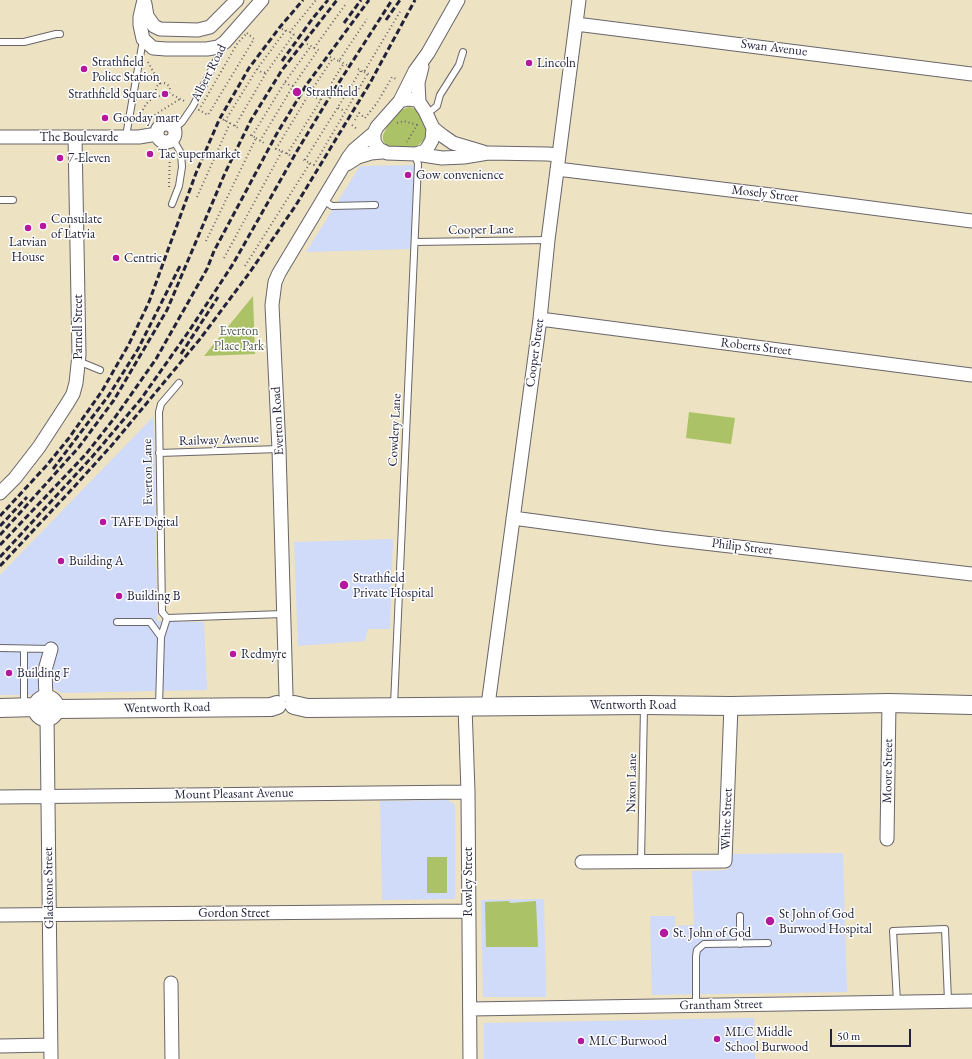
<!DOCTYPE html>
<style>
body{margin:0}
#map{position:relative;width:972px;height:1059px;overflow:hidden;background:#ede2c2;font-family:"EB Garamond",serif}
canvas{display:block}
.scale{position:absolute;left:830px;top:1029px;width:81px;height:18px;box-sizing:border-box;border:2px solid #22223b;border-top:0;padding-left:5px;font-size:12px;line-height:14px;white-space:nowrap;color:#22223b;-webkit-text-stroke:3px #fff;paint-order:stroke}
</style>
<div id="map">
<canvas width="972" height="1059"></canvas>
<div class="scale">50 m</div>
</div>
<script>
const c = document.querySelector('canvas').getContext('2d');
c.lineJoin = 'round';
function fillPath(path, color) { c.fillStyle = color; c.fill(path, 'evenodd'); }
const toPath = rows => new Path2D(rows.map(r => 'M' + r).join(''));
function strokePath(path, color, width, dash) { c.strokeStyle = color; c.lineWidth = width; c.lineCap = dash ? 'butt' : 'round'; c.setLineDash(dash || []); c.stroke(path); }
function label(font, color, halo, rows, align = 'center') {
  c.font = font + ' "EB Garamond",serif'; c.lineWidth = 3; c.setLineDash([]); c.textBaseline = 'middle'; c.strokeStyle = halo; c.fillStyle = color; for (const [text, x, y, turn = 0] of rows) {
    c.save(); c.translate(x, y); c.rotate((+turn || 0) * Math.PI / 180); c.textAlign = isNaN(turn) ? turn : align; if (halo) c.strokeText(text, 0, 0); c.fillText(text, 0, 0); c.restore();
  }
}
const built = toPath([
 [415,165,410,249,306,252,360,166],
 [154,416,157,621,204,622,207,690,61,693,55,689,42,689,31,695,0,695,0,575],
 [393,539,390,629,368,629,365,641,298,646,294,542],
 [448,800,455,805,455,899,382,900,380,801],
 [843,853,847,992,652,995,650,916,675,916,675,926,694,925,692,871,728,870,728,857,733,854],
 [544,899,546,997,483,997,481,900],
 [754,1018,755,1059,484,1059,484,1023]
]);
const green = toPath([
 [409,107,415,109,424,120,427,130,424,140,416,147,411,148,387,147,383,140,383,135,387,127,401,110],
 [253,296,255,354,204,356],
 [689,412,735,418,731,444,686,438],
 [427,857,447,857,447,893,427,893],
 [509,901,510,903,536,901,538,947,486,947,485,902]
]);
const path = toPath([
 [282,29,290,32,316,0],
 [290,32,296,36],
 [247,33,254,39,208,115,199,110,237,44,247,33],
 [307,44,314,48,345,5],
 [314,48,321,51],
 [330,57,339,61,367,19],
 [339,61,347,65],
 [148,62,160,84],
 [257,69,261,72,266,73],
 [358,69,364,72,401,10],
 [364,72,371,75],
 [285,82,289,85,293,86],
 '156 90a7 7 0 1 1 14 0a7 7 0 1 1-14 0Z',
 [169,93,186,102],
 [309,94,321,100],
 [338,108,345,111],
 [139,117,146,104,157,94],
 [139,118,153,116,180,99],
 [365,118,377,103,392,77,396,79],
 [355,120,359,113,365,118],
 [225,121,257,69,286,30],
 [230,123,238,128],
 [397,123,404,121,417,125,407,142],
 [352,125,357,129],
 [235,126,266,73,294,34],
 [252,136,285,82,311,46],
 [256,138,264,143],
 [260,141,293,86,318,50],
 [276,149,309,94,333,58],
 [282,151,291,156],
 [287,154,344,63],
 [305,160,361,70],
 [310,163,317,167],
 [314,165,368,73],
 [169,187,170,151],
 [197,197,230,123,222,119],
 [206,241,256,138,249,134],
 [224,258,282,151,273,148],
 [245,266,310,163,302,159]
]);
const lane = toPath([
 [0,42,24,42,56,34,60,34],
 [426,112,432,110,437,106,440,95,459,65,463,52],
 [174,129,182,122,193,106,223,47],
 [126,136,143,40],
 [0,200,13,200],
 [323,200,332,206,375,205],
 [172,204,179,186,182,167,181,153,172,138],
 [415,242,548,240],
 [78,361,100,370],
 [179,383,161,404,159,412,162,612,167,618,283,614],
 [159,453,279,449],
 [117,622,150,622,161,637,159,706],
 [161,637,167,618],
 [0,648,51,649],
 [24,649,24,705],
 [394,705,418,164,415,154],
 [641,862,644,707],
 [740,916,740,944],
 [897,1002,893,931,945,929,948,1001],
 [696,1005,696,956,697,950,704,944,768,943]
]);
const street = toPath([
 [144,0,140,17,140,25,143,39,153,48,166,49,207,49,218,47,225,42,262,0],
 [145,4,147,16,154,26,160,29,198,30,210,27,237,0],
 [576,24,972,74],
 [419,102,418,83,422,67],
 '157 133a9 9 0 1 1 18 0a9 9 0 1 1-18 0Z',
 [433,128,443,136,453,143,483,152],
 [374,133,374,141,376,145,379,149,387,153,416,154,425,151,428,147,432,140,433,128,425,111,419,102,416,100,408,99,400,101],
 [0,137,139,137,157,134],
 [416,154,442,158,464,157,488,153,547,154,559,155],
 [347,164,358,157,371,153,382,152],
 [557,169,779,196,972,221],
 [540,319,972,375],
 [0,493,15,478,39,447,67,404,73,394,76,383,79,355,75,137],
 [513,518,661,538,972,574],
 [286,695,279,449,272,305,275,282,279,273,348,158,354,150,374,133,377,127,400,101,415,71,428,53,458,0],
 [46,699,45,670,51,649],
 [488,705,540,319,548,240,579,0],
 [465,706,468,792,470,1059],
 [47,717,51,1059],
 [0,797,468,792],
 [887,839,889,703],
 [582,862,725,861,731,706],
 [0,915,468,911],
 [171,983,172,1059],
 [470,1009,972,1001],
 [0,1046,51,1045]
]);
const secondary = toPath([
 '37 708a9 9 0 1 1 18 0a9 9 0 1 1-18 0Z',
 [294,705,307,708,645,705,731,706,889,703,972,705],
 [0,708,37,707],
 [56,709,271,707,277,705]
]);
const rail = toPath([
 [386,20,400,0],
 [344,23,361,0],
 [282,61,313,18,328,0],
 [181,354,218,297],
 [53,469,109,395,138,349,180,266],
 [0,516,47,465,69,438,102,391,129,344,149,302,196,173,219,120,249,68,280,27,303,0],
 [0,526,27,497],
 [0,535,79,447,114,400,167,310,225,173,251,120,282,70,337,0],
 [0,545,86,454,116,416,156,359,207,269,214,251,276,135,307,84,369,0],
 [0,557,92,457,141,399,189,331,233,264,297,151,329,98,392,0],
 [0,566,73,488,112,445,200,339,250,272,296,205,370,83,415,0]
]);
const markers = [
 [529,63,4,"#b5179e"],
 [84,69,4,"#b5179e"],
 [297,92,5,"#b5179e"],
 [165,94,4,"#b5179e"],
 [105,118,4,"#b5179e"],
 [150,154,4,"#b5179e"],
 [60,158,4,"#b5179e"],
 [408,175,4,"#b5179e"],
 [43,226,4,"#b5179e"],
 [28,228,4,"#b5179e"],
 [116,258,4,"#b5179e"],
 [103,522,4,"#b5179e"],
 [61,561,4,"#b5179e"],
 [344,585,5,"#b5179e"],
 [119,596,4,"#b5179e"],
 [233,654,4,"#b5179e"],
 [9,673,4,"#b5179e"],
 [770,921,5,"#b5179e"],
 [664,933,5,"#b5179e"],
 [717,1039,4,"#b5179e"],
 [581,1041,4,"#b5179e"]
];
const streetNames = [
 ["Swan Avenue",774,48,7],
 ["Albert Road",209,73,-63],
 ["The Boulevarde",79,137],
 ["Mosely Street",765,194,7],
 ["Cooper Lane",481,230,-1],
 ["Parnell Street",78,327,-90],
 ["Roberts Street",756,347,7],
 ["Cooper Street",535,353,-82],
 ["Everton Road",278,421,-93],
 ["Cowdery Lane",395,430,-87],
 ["Railway Avenue",219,440,-2],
 ["Everton Lane",148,472,-91],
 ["Philip Street",742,547,7],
 ["Wentworth Road",633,705],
 ["Wentworth Road",167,708,-1],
 ["Moore Street",888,771,-89],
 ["Nixon Lane",632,783,-89],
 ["Mount Pleasant Avenue",234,794,-1],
 ["White Street",727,819,-88],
 ["Rowley Street",468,882,-90],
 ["Gladstone Street",49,888,-91],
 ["Gordon Street",234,913],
 ["Grantham Street",721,1005,-1]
];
const poiNames = [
 ["Strathfield",92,62],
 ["Police Station",92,77],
 ["Lincoln",537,63],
 ["Strathfield",306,92],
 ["Strathfield Square",157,94,"right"],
 ["Gooday mart",113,118],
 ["Tae supermarket",158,154],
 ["7-Eleven",68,158],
 ["Gow convenience",416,175],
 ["Consulate",51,219],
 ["of Latvia",51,234],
 ["Latvian",28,242,"center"],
 ["House",28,257,"center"],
 ["Centric",124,258],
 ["TAFE Digital",111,522],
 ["Building A",69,561],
 ["Strathfield",353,578],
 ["Private Hospital",353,593],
 ["Building B",127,596],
 ["Redmyre",241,654],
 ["Building F",17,673],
 ["St John of God",779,914],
 ["Burwood Hospital",779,929],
 ["St. John of God",673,933],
 ["MLC Middle",725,1032],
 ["School Burwood",725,1047],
 ["MLC Burwood",589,1041]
];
const parkNames = [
 ["Everton",239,331],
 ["Place Park",239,346]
];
fillPath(built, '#d0daf9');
fillPath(green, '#abc267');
strokePath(lane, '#69656a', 8);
strokePath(street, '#69656a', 15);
strokePath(secondary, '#69656a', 20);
strokePath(path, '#69656a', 2, [1, 3]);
strokePath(lane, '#fff', 6);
strokePath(street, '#fff', 13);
strokePath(secondary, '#fff', 18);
strokePath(rail, '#22223b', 3, [6, 3]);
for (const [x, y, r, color] of markers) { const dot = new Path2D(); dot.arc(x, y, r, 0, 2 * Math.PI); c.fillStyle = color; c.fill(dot); strokePath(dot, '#fff', 1.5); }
label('13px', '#22223b', '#fff', streetNames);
label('13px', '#22223b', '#fff', poiNames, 'left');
label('13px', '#525a4a', '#fff', parkNames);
</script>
